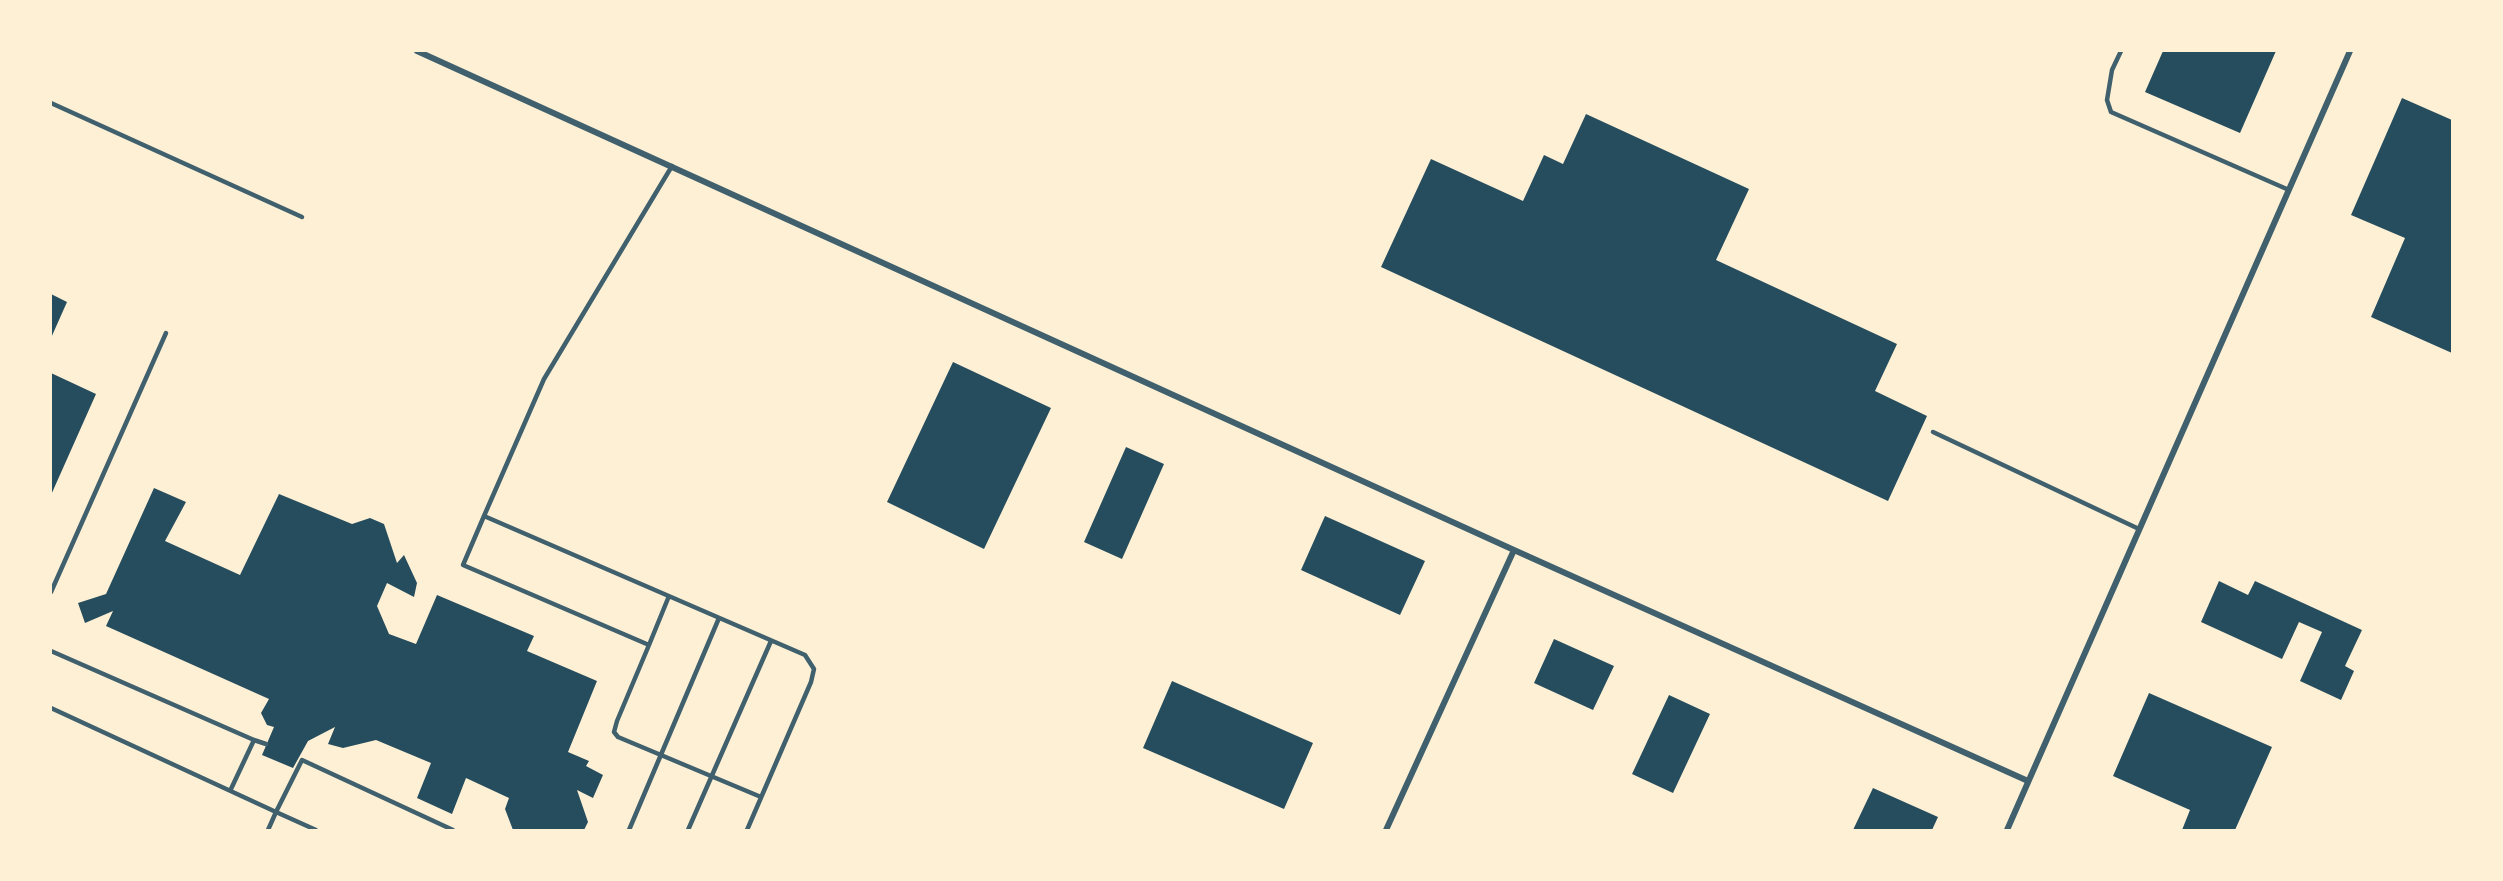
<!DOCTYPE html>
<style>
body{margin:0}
#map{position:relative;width:2503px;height:881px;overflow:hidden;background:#fdf0d5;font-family:"Titillium Web",sans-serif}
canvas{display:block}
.frame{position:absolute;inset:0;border:52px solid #fdf0d5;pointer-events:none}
</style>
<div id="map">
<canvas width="2503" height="881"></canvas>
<div class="frame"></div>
</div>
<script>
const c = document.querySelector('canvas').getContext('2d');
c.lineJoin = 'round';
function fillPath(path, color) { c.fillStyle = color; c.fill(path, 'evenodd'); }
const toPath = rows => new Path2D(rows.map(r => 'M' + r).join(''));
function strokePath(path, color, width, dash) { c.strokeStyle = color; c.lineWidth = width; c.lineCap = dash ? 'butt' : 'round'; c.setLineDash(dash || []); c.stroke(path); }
const building = toPath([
 [2163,51,2276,51,2240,133,2145,92],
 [2402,98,2452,120,2452,353,2371,317,2405,238,2351,215],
 [1586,114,1749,189,1716,260,1897,344,1875,391,1927,416,1888,501,1381,267,1431,159,1523,201,1544,155,1563,164],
 [51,294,67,302,51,338],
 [953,362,1051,408,984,549,887,502],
 [51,373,96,394,51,495],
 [1126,447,1164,464,1122,559,1084,542],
 [154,488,186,502,165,541,240,575,279,494,352,524,370,518,384,524,397,563,404,555,417,583,414,597,387,583,377,606,389,634,416,644,437,595,534,636,527,651,597,681,568,752,589,761,586,766,603,775,593,798,577,790,588,822,584,830,513,830,505,809,509,798,466,778,452,814,417,798,431,763,376,740,343,748,328,744,335,727,308,741,293,768,262,755,274,727,267,725,261,713,269,699,106,626,113,611,85,623,78,603,106,594],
 [1325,516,1425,561,1400,615,1301,570],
 [2219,581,2248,595,2255,581,2362,630,2345,666,2354,671,2341,700,2300,681,2322,632,2299,622,2282,659,2201,622],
 [1554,639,1614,666,1593,710,1534,683],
 [1172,681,1313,743,1284,809,1143,748],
 [2149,693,2272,747,2235,830,2182,830,2190,810,2113,776],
 [1669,695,1710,714,1673,793,1632,774],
 [1873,788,1938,817,1932,830,1853,830]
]);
const service = toPath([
 [2121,51,2112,70,2107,100,2111,112,2289,190],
 [51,103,302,217],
 [672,166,544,379,484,516,805,655,814,669,811,682,747,830],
 [1933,432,2139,529],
 [484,516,463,565,649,645,617,721,614,732,618,737,761,797],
 [51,592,166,333],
 [649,645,669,596],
 [51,651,254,740,231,789],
 [51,708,276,812,268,830],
 [254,740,266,744],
 [316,830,276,812,302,760,453,830],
 [629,830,719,618],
 [688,830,771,641]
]);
const minor = toPath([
 [417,51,1514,550,2028,781],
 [1386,830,1514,550],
 [2007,830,2350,51]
]);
fillPath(building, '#264d5e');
strokePath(service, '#3f606c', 4.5);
strokePath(minor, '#3f606c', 6);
</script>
